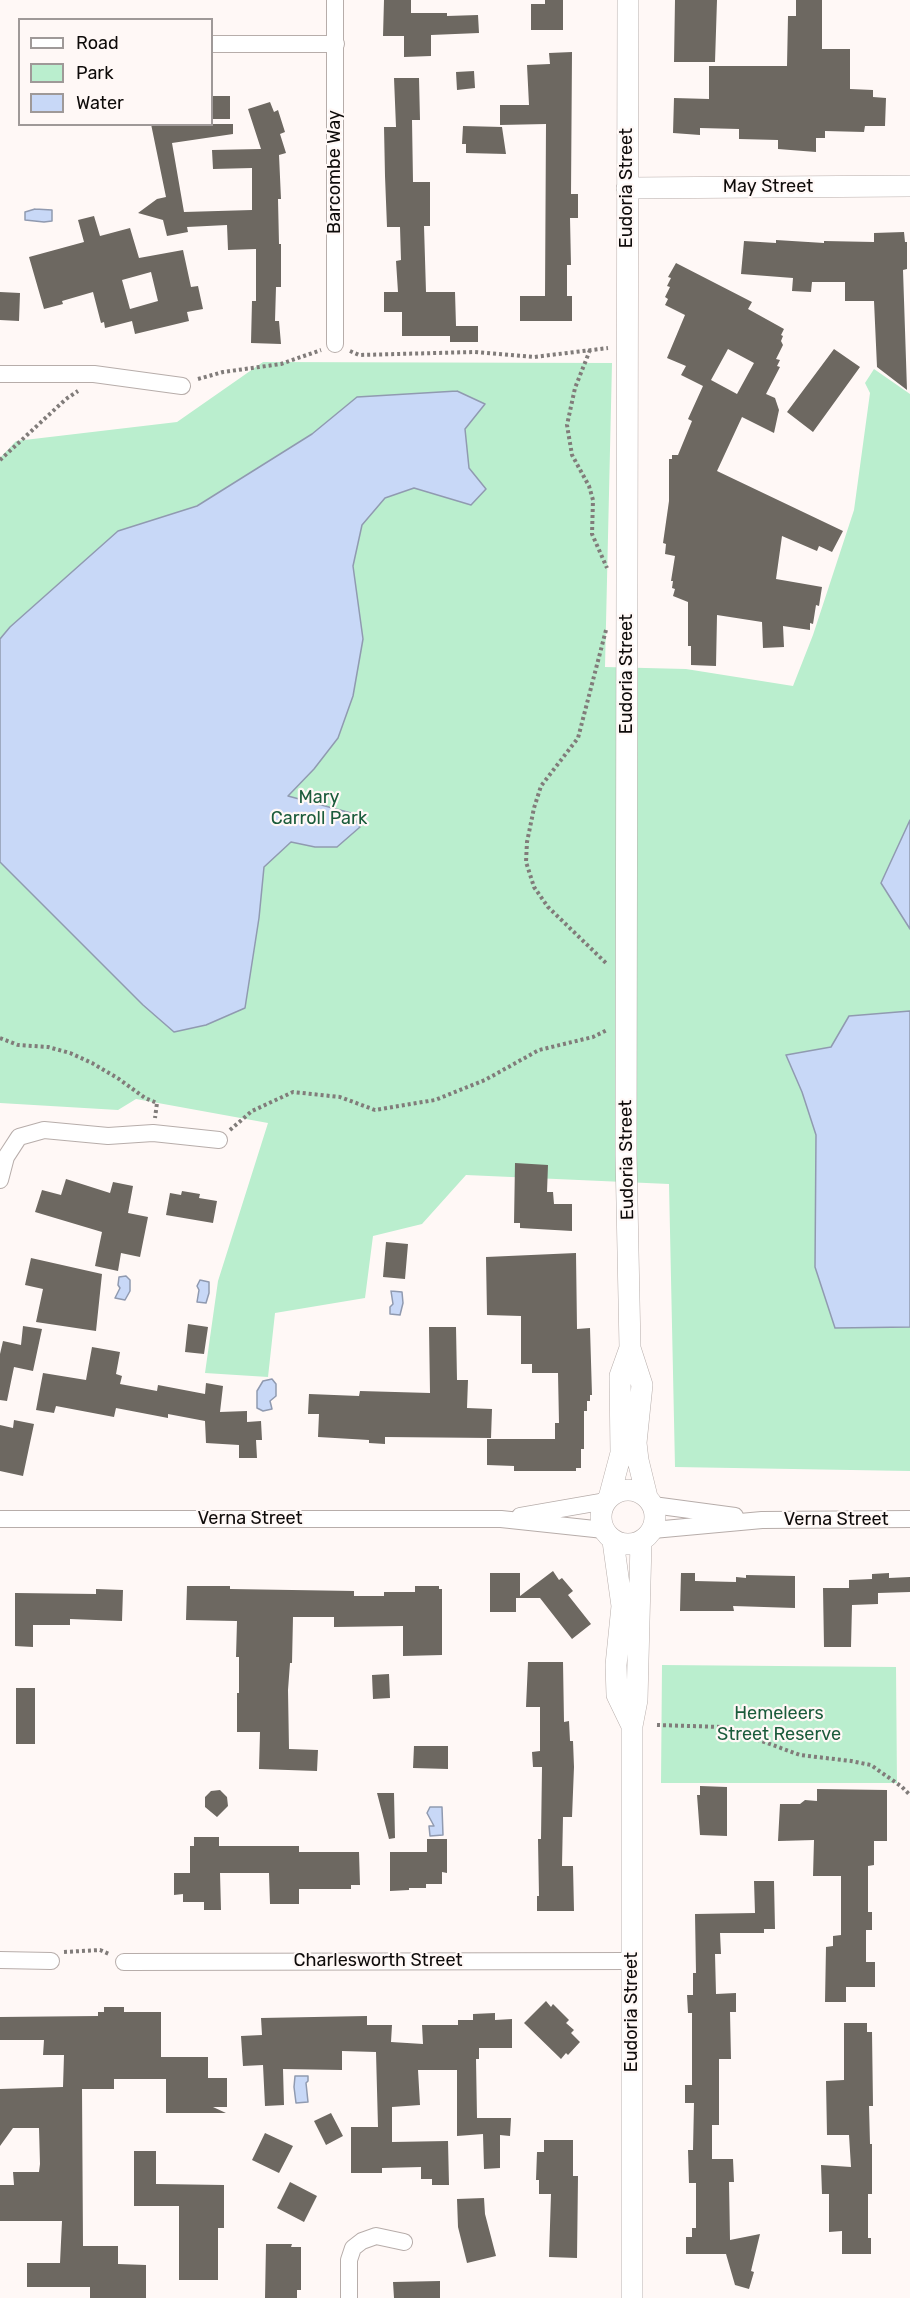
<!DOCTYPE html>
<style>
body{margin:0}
#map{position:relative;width:910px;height:2298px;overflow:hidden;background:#fff8f6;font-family:Rubik,sans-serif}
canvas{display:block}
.legend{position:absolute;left:18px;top:18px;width:195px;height:108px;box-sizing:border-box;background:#fff8f6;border:2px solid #9f9998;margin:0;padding:8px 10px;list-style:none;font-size:18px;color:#0e0b0a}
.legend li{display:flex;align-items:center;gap:12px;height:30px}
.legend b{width:30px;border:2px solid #9f9998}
</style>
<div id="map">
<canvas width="910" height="2298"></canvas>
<ul class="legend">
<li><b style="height:8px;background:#fff"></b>Road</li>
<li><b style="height:16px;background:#baeece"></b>Park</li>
<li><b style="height:16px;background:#c8d8f7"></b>Water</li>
</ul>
</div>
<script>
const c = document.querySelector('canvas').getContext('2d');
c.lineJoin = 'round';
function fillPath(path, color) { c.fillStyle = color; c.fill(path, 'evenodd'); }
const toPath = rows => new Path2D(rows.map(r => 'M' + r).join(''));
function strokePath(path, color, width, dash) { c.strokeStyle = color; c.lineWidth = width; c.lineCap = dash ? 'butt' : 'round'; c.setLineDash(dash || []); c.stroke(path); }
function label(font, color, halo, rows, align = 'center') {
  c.font = font + ' Rubik,sans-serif'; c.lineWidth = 4.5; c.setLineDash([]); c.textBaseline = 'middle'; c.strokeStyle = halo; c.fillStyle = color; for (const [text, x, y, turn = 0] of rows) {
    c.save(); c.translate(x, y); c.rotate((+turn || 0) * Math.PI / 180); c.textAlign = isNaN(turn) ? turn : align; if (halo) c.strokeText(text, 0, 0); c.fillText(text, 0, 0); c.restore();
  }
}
const green = toPath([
 [263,362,612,363,605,667,686,669,793,686,813,635,854,510,870,393,865,383,874,369,910,394,910,1471,675,1467,669,1184,466,1175,422,1224,373,1236,365,1298,275,1313,268,1377,205,1373,218,1281,268,1123,136,1099,118,1110,0,1103,0,458,16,441,177,422],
 [662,1665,896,1667,897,1783,661,1783]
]);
const water = toPath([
 [35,209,52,210,52,221,44,222,25,220,25,212,35,209],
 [457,391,485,404,465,429,469,468,486,489,471,505,414,488,385,498,362,525,353,566,363,639,353,696,338,738,314,769,288,796,351,813,360,827,337,847,315,847,291,842,264,867,259,918,245,1008,206,1025,174,1032,143,1005,0,862,0,639,10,627,118,531,197,506,312,434,357,397,457,391],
 [910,820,910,929,881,883,910,820],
 [910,1011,910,1327,835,1328,815,1267,816,1135,802,1092,786,1055,831,1047,849,1016,910,1011],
 [126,1276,130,1280,130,1291,125,1300,115,1298,120,1288,118,1285,119,1277,126,1276],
 [200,1280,209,1282,209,1293,206,1303,197,1302,199,1290,197,1286,200,1280],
 [391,1291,402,1292,403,1303,400,1315,390,1314,390,1307,393,1304,391,1291],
 [272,1379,276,1384,276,1396,270,1401,272,1409,263,1411,257,1408,257,1391,263,1381,272,1379],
 [430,1807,442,1807,443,1835,430,1836,429,1826,434,1826,427,1813,430,1807],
 [295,2076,308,2076,308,2081,306,2083,308,2102,296,2103,294,2087,295,2076]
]);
const building = toPath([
 [384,0,411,0,411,13,447,13,447,16,478,15,479,33,431,35,431,56,404,57,404,36,383,36],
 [545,0,563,0,563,30,531,30,531,4,545,4],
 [675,0,717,0,715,62,674,62],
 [796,0,822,0,822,49,850,49,850,89,873,90,873,97,886,98,885,126,865,126,864,132,825,131,825,138,816,138,816,152,778,149,778,140,739,139,739,129,700,128,700,135,673,133,674,98,709,99,709,66,787,66,788,16,796,16],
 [572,52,571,194,578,194,578,218,570,218,571,265,567,265,567,296,572,296,572,321,520,321,520,296,545,296,546,124,500,125,500,105,529,105,527,65,550,64,549,53],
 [474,71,475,88,457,90,456,72],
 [394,78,419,78,420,120,412,120,413,182,430,182,430,226,424,226,426,292,455,292,456,326,478,326,478,342,450,342,450,336,402,336,402,312,384,312,384,292,398,292,396,261,401,260,400,227,387,227,385,176,384,127,396,127],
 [212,96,230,96,230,119,212,119],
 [270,102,274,112,278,110,285,132,280,134,286,153,279,155,281,199,278,199,279,244,281,244,281,287,276,287,275,321,279,321,281,344,251,343,252,301,256,301,256,249,228,250,227,225,187,227,188,232,167,236,163,220,138,213,157,199,166,197,151,124,233,124,233,134,172,143,184,212,252,210,252,168,213,169,212,150,261,149,248,109],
 [463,126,502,127,506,154,466,153,466,144,462,144],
 [94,216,100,236,130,228,139,258,183,250,191,287,198,286,203,309,187,312,189,321,135,334,132,321,105,328,104,322,101,323,93,292,62,301,63,304,44,309,29,257,84,242,78,220],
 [151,272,158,301,130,309,122,280],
 [904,232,905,242,907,242,907,269,903,270,907,390,877,367,874,301,845,301,845,282,812,282,811,292,792,291,793,278,741,274,744,241,776,243,776,240,824,243,824,241,874,242,874,233],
 [676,263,752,302,748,309,784,329,781,335,783,336,781,341,783,345,776,359,780,360,777,366,780,367,766,394,775,398,779,410,774,433,742,417,717,471,843,531,832,552,819,546,817,551,782,536,776,579,822,587,819,606,816,605,813,624,810,623,810,630,783,626,784,647,763,648,762,622,717,615,716,666,691,665,691,646,688,646,688,602,673,596,675,589,672,588,673,581,671,581,675,556,665,554,666,544,663,543,669,501,669,459,672,459,672,455,678,455,692,421,688,419,703,386,681,375,686,366,667,358,685,315,665,305,668,299,665,297,670,287,667,286,671,278,668,277],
 [728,349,754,363,737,394,711,380],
 [0,292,20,293,19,321,0,320],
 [834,349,860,367,813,432,787,412],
 [515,1163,548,1165,547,1192,553,1192,554,1204,572,1204,572,1231,520,1228,520,1223,514,1223],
 [66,1179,110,1193,113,1182,133,1186,128,1213,148,1217,140,1257,121,1253,118,1271,95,1266,102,1232,35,1212,42,1190,61,1195],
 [182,1191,200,1194,199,1198,217,1201,213,1223,166,1215,170,1193,181,1195],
 [386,1242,408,1244,405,1279,383,1277],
 [576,1253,577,1329,590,1328,592,1395,590,1395,590,1401,587,1401,587,1411,584,1411,584,1449,581,1449,581,1468,576,1468,576,1471,514,1471,514,1466,487,1465,487,1439,555,1439,555,1423,559,1423,558,1373,532,1373,532,1364,521,1364,521,1316,487,1315,486,1257],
 [31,1258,102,1274,96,1331,36,1322,43,1289,25,1285],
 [188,1324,208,1327,204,1354,185,1352],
 [23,1326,42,1329,33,1371,14,1367,7,1401,0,1400,0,1354,3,1341,21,1345],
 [429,1327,456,1327,457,1380,468,1380,467,1408,492,1409,491,1438,385,1437,385,1444,369,1443,369,1440,318,1437,319,1414,308,1414,309,1394,359,1396,360,1391,430,1393],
 [92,1347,120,1352,116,1374,122,1376,120,1384,157,1391,158,1385,205,1394,206,1383,223,1386,220,1412,247,1411,247,1422,261,1421,262,1440,256,1440,257,1458,239,1458,239,1445,206,1443,205,1421,168,1414,168,1418,116,1408,114,1417,56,1406,54,1413,36,1410,43,1373,86,1380],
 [14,1420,34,1424,23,1476,0,1471,0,1425,13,1428],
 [553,1571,559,1580,562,1578,573,1591,568,1595,591,1624,572,1639,540,1598,516,1598,516,1612,490,1612,490,1573,520,1573,520,1596],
 [681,1573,695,1573,695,1581,736,1582,736,1577,746,1578,746,1575,795,1576,795,1608,733,1606,734,1611,680,1611],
 [889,1573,889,1578,910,1577,910,1592,878,1593,878,1604,852,1605,851,1647,824,1647,823,1588,849,1588,849,1580,872,1579,872,1574],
 [187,1586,230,1586,230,1589,354,1591,354,1596,384,1596,384,1592,415,1592,415,1586,439,1586,439,1589,442,1589,442,1655,403,1656,403,1626,334,1627,334,1617,293,1617,292,1663,290,1663,288,1690,289,1749,318,1750,317,1771,259,1769,260,1732,237,1732,237,1693,239,1693,239,1657,236,1657,237,1621,186,1620],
 [96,1589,123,1590,122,1621,70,1619,70,1625,33,1625,33,1647,15,1646,15,1593,96,1594],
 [528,1662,563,1662,564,1722,569,1721,570,1741,573,1741,574,1767,572,1817,563,1817,562,1866,573,1866,574,1911,537,1911,537,1896,539,1896,538,1839,541,1839,542,1767,533,1767,532,1752,540,1751,540,1707,526,1707],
 [389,1674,390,1698,373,1699,372,1675],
 [16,1688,35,1688,35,1744,16,1744],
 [414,1746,448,1746,448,1769,413,1768],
 [700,1786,727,1787,727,1836,700,1835,697,1795,700,1795],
 [817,1789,887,1790,887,1841,874,1841,874,1865,868,1866,868,1912,872,1912,872,1930,866,1930,866,1962,875,1962,875,1987,846,1987,846,2002,825,2002,826,1947,833,1946,833,1936,841,1935,841,1876,813,1876,814,1840,778,1841,780,1804,800,1804,805,1800,817,1801],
 [220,1790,227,1797,228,1806,217,1817,205,1807,205,1797,211,1791],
 [377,1793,394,1793,395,1838,389,1839],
 [194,1837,219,1837,219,1846,299,1846,299,1852,359,1852,360,1885,351,1885,351,1889,299,1889,299,1904,270,1904,269,1873,220,1873,221,1910,204,1910,204,1902,183,1902,183,1894,174,1895,174,1873,190,1873,190,1846,194,1846],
 [427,1839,447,1839,447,1873,442,1872,442,1884,426,1884,426,1888,409,1888,409,1890,390,1891,390,1852,427,1852],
 [754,1881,774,1881,775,1929,764,1929,764,1933,720,1933,721,1954,715,1954,716,1994,736,1993,736,2012,730,2012,731,2059,719,2059,719,2125,712,2125,712,2159,733,2159,734,2182,729,2182,730,2240,760,2234,751,2271,754,2272,749,2289,735,2285,726,2254,686,2254,686,2237,692,2237,692,2228,696,2228,696,2183,689,2183,688,2150,693,2150,694,2103,685,2103,685,2085,692,2085,692,2013,688,2013,687,1995,693,1995,693,1973,696,1973,695,1914,755,1913],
 [546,2001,551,2007,553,2004,569,2020,566,2023,574,2030,571,2033,580,2042,568,2055,566,2053,561,2059,524,2023],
 [104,2007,124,2007,124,2012,161,2012,161,2057,208,2057,208,2078,227,2078,227,2107,213,2107,226,2113,166,2113,166,2079,114,2079,114,2089,82,2089,83,2246,118,2246,118,2264,146,2265,146,2298,90,2298,90,2287,27,2287,27,2263,60,2263,62,2221,0,2221,0,2185,14,2185,13,2172,39,2172,40,2164,39,2128,13,2128,0,2146,0,2089,63,2087,64,2055,43,2055,44,2040,0,2040,0,2017,98,2016,98,2012,104,2012],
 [495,2013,495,2020,512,2019,512,2048,479,2048,479,2059,476,2059,477,2118,511,2118,510,2136,500,2135,500,2168,484,2169,483,2134,457,2136,457,2070,418,2070,420,2105,392,2107,392,2142,448,2141,449,2185,432,2185,432,2179,421,2179,421,2167,382,2168,382,2173,351,2173,351,2127,378,2127,376,2052,342,2051,342,2070,283,2069,284,2105,265,2106,263,2065,243,2066,241,2036,262,2035,261,2018,367,2016,367,2025,392,2025,391,2042,423,2044,422,2025,458,2025,458,2020,473,2020,473,2014],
 [844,2023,867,2023,867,2032,872,2032,873,2106,869,2106,870,2144,872,2144,872,2194,868,2194,868,2238,871,2238,871,2254,842,2254,842,2231,829,2232,829,2194,822,2194,821,2165,851,2167,849,2135,827,2135,826,2081,844,2080],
 [331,2113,343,2136,326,2145,314,2121],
 [265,2133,293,2146,279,2173,252,2160],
 [544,2140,573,2140,573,2176,578,2176,577,2258,549,2257,551,2194,539,2194,539,2180,536,2180,537,2152,544,2152],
 [134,2151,156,2151,156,2184,224,2185,224,2228,218,2228,218,2280,179,2280,179,2206,134,2206],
 [290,2182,317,2196,304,2222,277,2208],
 [484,2198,485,2214,496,2256,467,2263,458,2227,457,2199],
 [266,2244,292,2244,291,2247,301,2247,301,2290,297,2290,297,2298,265,2298],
 [440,2281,440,2298,394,2298,393,2282]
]);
const path = toPath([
 [590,350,575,388,567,425,572,455,589,486,593,500,592,534,607,568],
 [350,351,359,355,474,352,534,357,608,348],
 [198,379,223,372,281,364,321,350],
 [0,460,66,399,78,391],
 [606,630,578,738,541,786,534,808,527,842,526,862,534,887,548,907,607,964],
 [0,1038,18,1045,48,1047,70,1053,92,1063,119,1079,145,1098,157,1103,155,1118],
 [230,1130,252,1111,293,1092,340,1097,375,1110,435,1100,485,1080,539,1050,593,1037,607,1030],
 [657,1725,723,1727,800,1755,851,1761,871,1765,902,1787,910,1795],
 [64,1952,100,1950,109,1954]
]);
const minor = toPath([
 [212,44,336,44],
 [335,344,335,0],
 [0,374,94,374,182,386],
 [0,1180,6,1157,19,1137,44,1130,108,1136,153,1133,219,1140],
 [653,1505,735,1516],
 [520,1516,606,1501],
 [0,1519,501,1519,604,1530],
 [653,1530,762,1520,910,1519],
 [0,1960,51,1961],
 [124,1962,632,1961],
 [349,2298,349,2260,353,2248,362,2241,376,2236,404,2242]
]);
const tertiary = toPath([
 [628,0,626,1154,630,1348,642,1385,636,1443,638,1460,647,1497],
 [627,188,910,186],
 '601 1517a27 27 0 1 1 54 0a27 27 0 1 1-54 0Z',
 [609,1498,621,1453,620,1376,630,1348],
 [613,1541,622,1606,616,1665,617,1695,632,1726],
 [632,2298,632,1726,637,1700,641,1542]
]);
const streetNames = [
 ["Barcombe Way",335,172,-90],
 ["May Street",768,187],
 ["Eudoria Street",627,188,-90],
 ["Eudoria Street",627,674,-90],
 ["Eudoria Street",627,1160,-91],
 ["Verna Street",250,1519],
 ["Verna Street",836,1520],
 ["Charlesworth Street",378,1961],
 ["Eudoria Street",632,2012,-90]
];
const parkNames = [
 ["Mary",319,798],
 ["Carroll Park",319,819],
 ["Hemeleers",779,1714],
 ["Street Reserve",779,1735]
];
fillPath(green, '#baeece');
fillPath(water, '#c8d8f7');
strokePath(water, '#909ab0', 1.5);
fillPath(building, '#6d6861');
strokePath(minor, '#b7adaa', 18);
strokePath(tertiary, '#b7adaa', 22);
strokePath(path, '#817c7a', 4, [3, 3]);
strokePath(minor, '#fff', 16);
strokePath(tertiary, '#fff', 21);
label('18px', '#0e0b0a', '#fff8f6', streetNames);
label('18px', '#1b5b3b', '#fff8f6', parkNames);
</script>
